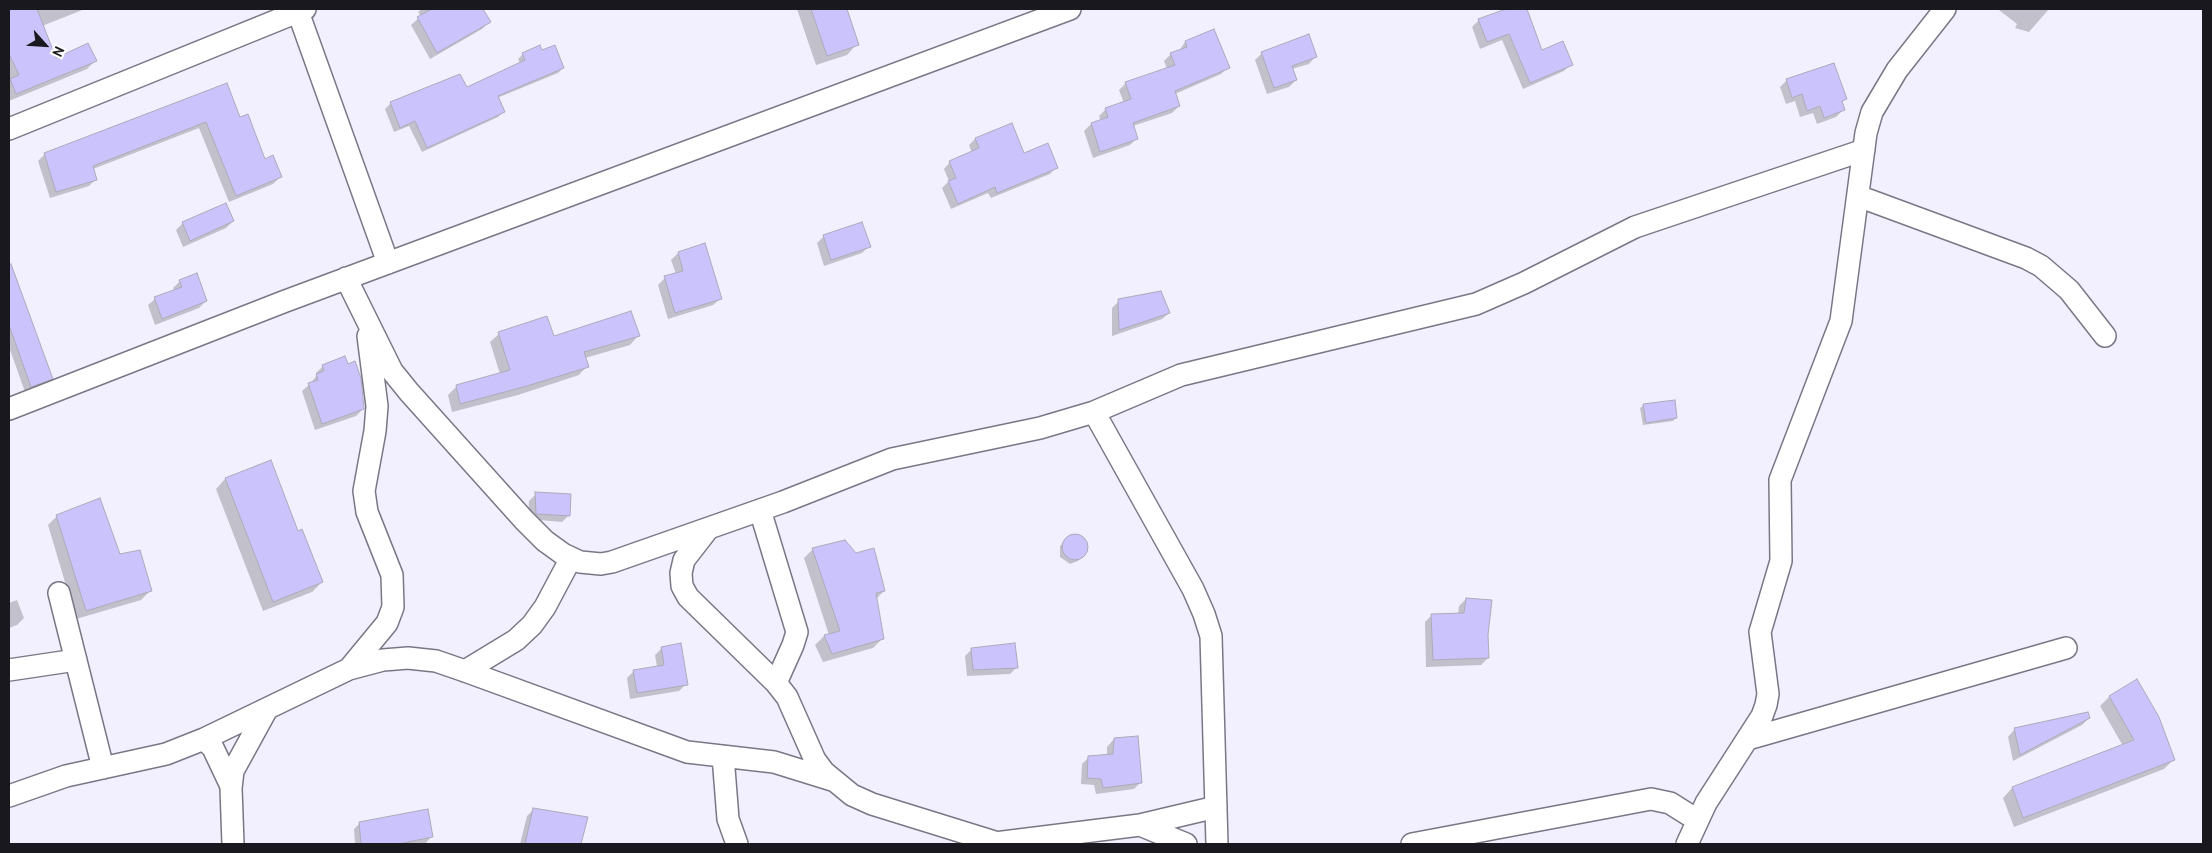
<!DOCTYPE html>
<style>
body{margin:0}
#map{position:relative;width:2212px;height:853px;overflow:hidden;background:#f2f0fe;font-family:"PT Sans",sans-serif}
canvas{display:block}
.frame{position:absolute;inset:0;border:10px solid #19181e;pointer-events:none}
.north{position:absolute;left:20px;top:20px;width:50px;height:50px;-webkit-text-stroke:4px #fff;paint-order:stroke;rotate:116deg;font-size:14px;font-weight:700;line-height:20px;text-align:center;color:#19181e}
.north::after{content:'';display:block;margin:auto;width:18px;height:22px;background:#19181e;clip-path:polygon(50% 0,100% 100%,50% 72%,0 100%)}
</style>
<div id="map">
<canvas width="2212" height="853"></canvas>
<div class="frame"></div>
<div class="north">N</div>
</div>
<script>
const c = document.querySelector('canvas').getContext('2d');
c.lineJoin = 'round';
function fillPath(path, color) { c.fillStyle = color; c.fill(path, 'evenodd'); }
const toPath = rows => new Path2D(rows.map(r => 'M' + r).join(''));
function strokePath(path, color, width, dash) { c.strokeStyle = color; c.lineWidth = width; c.lineCap = dash ? 'butt' : 'round'; c.setLineDash(dash || []); c.stroke(path); }
const shadow = toPath([
 [9,9,85,9,42,26,55,60,95,61,87,69,9,101],
 [422,9,482,9,489,22,482,29,430,59,411,25,421,16,418,12],
 [797,9,846,9,857,44,847,55,816,65],
 [1510,9,1526,9,1541,51,1571,64,1564,71,1523,89,1502,40,1480,49,1472,27,1479,20],
 [2000,9,2049,9,2029,32,2015,28,2017,24,1999,10],
 [1213,31,1228,67,1221,74,1175,94,1179,106,1172,113,1133,126,1137,138,1130,145,1093,158,1084,131,1091,124,1101,121,1099,116,1106,109,1124,103,1119,90,1126,83,1167,69,1164,61,1171,54,1179,51,1185,42],
 [541,52,563,68,558,73,497,98,503,112,498,117,422,152,409,126,394,132,385,109,391,103,466,89,520,63,518,59,523,54],
 [1262,53,1315,57,1309,64,1292,69,1296,80,1289,87,1267,94,1255,60],
 [1787,80,1845,99,1841,103,1843,110,1836,117,1817,124,1813,113,1800,117,1795,101,1786,104,1780,87],
 [226,85,240,118,264,160,280,177,273,184,229,202,199,128,93,169,96,179,89,186,50,198,38,161,45,154],
 [1011,124,1023,155,1056,167,1050,174,991,198,988,193,951,209,942,188,949,181,944,169,950,162,972,153,969,145,975,139],
 [233,221,226,228,183,247,176,230,183,223],
 [824,236,869,246,862,253,824,266,817,243],
 [704,245,720,299,713,305,668,319,658,285,665,278,676,274,671,260,678,253],
 [180,281,206,301,199,308,155,325,148,305,155,299,174,291,173,288],
 [18,285,51,378,45,384,25,392,9,347,9,289],
 [1119,301,1169,313,1162,319,1112,336,1112,308],
 [499,334,553,338,638,336,630,345,585,358,587,366,579,375,518,395,452,412,448,395,456,387,500,374,490,342],
 [323,366,363,409,356,416,315,430,302,391,310,384,317,375,316,373],
 [1644,405,1676,418,1673,421,1643,425,1640,408],
 [225,479,298,533,322,582,312,592,263,611,216,489],
 [536,494,569,515,562,522,528,519,529,501],
 [57,516,119,555,150,591,141,600,76,619,48,525],
 [1070,536,1081,537,1086,543,1086,551,1078,561,1070,564,1060,557,1060,546],
 [813,549,884,591,876,599,882,639,873,648,823,662,815,645,824,636,829,635,804,558],
 [1466,599,1487,634,1488,658,1481,665,1426,667,1425,622,1432,615,1458,614,1459,606],
 [17,600,24,618,17,625,9,628,9,603],
 [662,648,686,684,679,691,630,699,627,678,634,671,657,667,655,655],
 [972,649,1017,667,1010,674,967,676,965,656],
 [2109,697,2174,759,2164,769,2014,827,2003,798,2012,788,2123,746,2100,706],
 [2089,718,2082,725,2013,761,2008,737,2014,730],
 [1114,739,1141,782,1134,789,1096,794,1094,785,1081,784,1082,764,1089,757,1107,756,1107,747],
 [534,809,587,818,580,844,520,844,527,816],
 [360,823,431,837,426,843,418,844,355,844,354,829]
]);
const building = toPath([
 [9,9,37,9,56,58,88,43,97,61,16,94,10,79,19,75,9,54,9,9],
 [432,9,483,9,491,22,437,53,417,17,432,9],
 [811,9,847,9,859,45,827,56,811,9],
 [1506,9,1527,9,1542,50,1563,41,1573,65,1530,83,1509,34,1487,42,1478,19,1506,9],
 [1214,29,1230,68,1175,91,1180,106,1133,123,1138,139,1100,152,1091,123,1108,117,1105,108,1131,99,1125,82,1175,65,1170,53,1187,47,1185,41,1214,29],
 [1309,34,1317,57,1292,66,1297,80,1274,88,1261,52,1309,34],
 [540,45,542,50,555,45,564,68,498,96,505,112,427,148,415,121,400,128,390,102,460,74,467,87,525,60,522,53,540,45],
 [1834,63,1847,99,1842,101,1845,110,1824,118,1820,106,1807,111,1802,94,1792,98,1786,79,1834,63],
 [227,83,240,117,248,114,265,159,273,155,282,177,236,196,206,122,93,166,97,180,56,192,44,153,227,83],
 [1012,123,1024,153,1048,143,1058,168,997,193,995,187,958,204,948,181,956,178,949,161,979,148,975,138,1012,123],
 [226,203,234,221,190,241,182,222,226,203],
 [862,222,871,247,831,260,823,235,862,222],
 [705,243,722,299,675,313,664,276,683,271,678,252,705,243],
 [11,264,53,379,31,387,9,325,9,265,11,264],
 [197,273,207,301,162,319,154,297,182,287,179,280,197,273],
 [1161,291,1170,313,1119,330,1118,299,1161,291],
 [631,311,640,336,584,352,589,367,527,386,460,404,456,385,510,370,498,332,547,316,554,336,631,311],
 [345,356,348,364,355,361,361,378,364,409,322,424,308,383,318,380,316,374,324,371,322,365,345,356],
 [1675,400,1677,418,1646,423,1643,404,1675,400],
 [271,460,298,531,302,529,323,582,273,602,225,478,271,460],
 [535,492,571,494,570,516,536,514,535,492],
 [100,498,120,554,140,550,152,591,86,611,56,515,100,498],
 '1062 547a13 13 0 1 1 26 0a13 13 0 1 1-26 0Z',
 [845,540,856,553,874,548,885,591,876,593,884,639,832,654,824,635,840,631,812,548,845,540],
 [1466,598,1492,600,1488,635,1489,658,1433,660,1431,614,1464,613,1466,598],
 [681,643,688,685,637,693,633,670,664,665,661,647,681,643],
 [1015,643,1018,668,973,670,971,648,1015,643],
 [2137,679,2159,717,2175,760,2023,818,2012,787,2134,740,2109,696,2137,679],
 [2088,712,2090,718,2020,755,2014,728,2088,712],
 [1138,736,1142,783,1103,788,1101,779,1087,778,1088,756,1113,754,1114,738,1138,736],
 [533,808,588,817,581,844,525,844,533,808],
 [428,809,433,837,398,844,361,844,359,822,428,809]
]);
const street = toPath([
 [297,9,388,263],
 [9,129,305,9],
 [1858,196,2026,258,2041,266,2069,290,2105,336],
 [346,278,392,371,409,392,524,520,545,541,563,554,580,562,601,564,612,562,783,502,892,459,1040,428,1094,412,1181,375,1476,304,1524,283,1635,227,1864,150],
 [9,409,283,302,1070,9],
 [1094,412,1193,589,1204,614,1211,636,1217,844],
 [760,510,797,632,793,645,776,683],
 [708,529,684,560,681,573,682,586,688,597,776,683,787,697,815,760,824,772,852,795,872,804,1001,844],
 [59,593,103,768],
 [349,669,387,623,393,607,392,575,367,512,364,491,375,431,377,406,368,336],
 [9,670,76,660],
 [465,671,516,640,532,625,545,607,571,558],
 [204,739,213,748,231,786],
 [1748,739,2066,648],
 [723,756,728,819,737,844],
 [9,796,66,776,166,754,204,739,349,669,383,660,408,658,436,661,465,671,687,752,774,762,832,780],
 [1140,825,1186,844],
 [233,844,231,788,233,771,267,709],
 [987,844,1140,825,1216,807],
 [1412,844,1651,799,1670,803,1697,820],
 [1687,844,1706,803,1762,716,1766,705,1768,694,1760,632,1781,561,1780,480,1841,321,1866,133,1872,112,1897,70,1945,9]
]);
fillPath(shadow, '#0003');
fillPath(building, '#cbc3fb');
strokePath(building, '#acaab9', 1);
strokePath(street, '#797786', 24);
strokePath(street, '#fff', 21);
</script>
